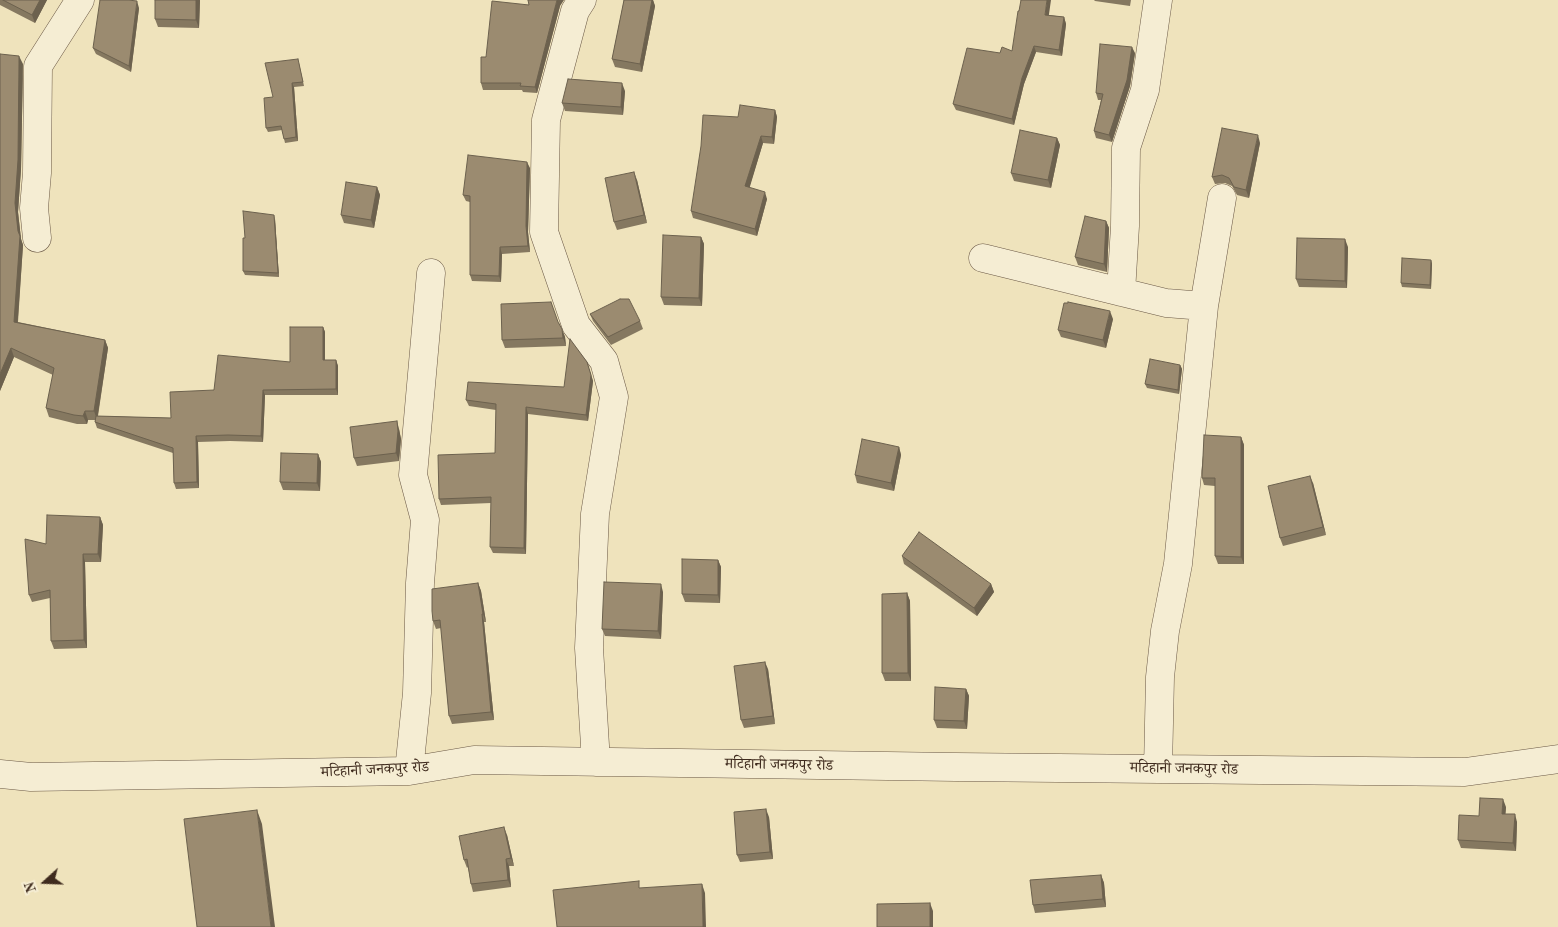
<!DOCTYPE html>
<meta charset="utf-8">
<style>
body{margin:0}
#map{position:relative;width:1558px;height:927px;overflow:hidden;background:#efe3bc;font-family:"Old Standard TT",serif}
canvas{display:block}
.north{position:absolute;left:20px;top:857px;width:50px;height:50px;-webkit-text-stroke:4px #f5edd3;paint-order:stroke;rotate:250deg;font-size:14px;font-weight:700;line-height:20px;text-align:center;color:#3f2b1e}
.north::after{content:'';display:block;margin:auto;width:18px;height:22px;background:#3f2b1e;clip-path:polygon(50% 0,100% 100%,50% 72%,0 100%)}
</style>
<div id="map">
<canvas width="1558" height="927"></canvas>
<div class="north">N</div>
</div>
<script>
const c = document.querySelector('canvas').getContext('2d');
c.lineJoin = 'round';
const toPath = rows => new Path2D(rows.map(r => 'M' + r).join(''));
function strokePath(path, color, width, dash) { c.strokeStyle = color; c.lineWidth = width; c.lineCap = dash ? 'butt' : 'round'; c.setLineDash(dash || []); c.stroke(path); }
function fillPath(path, color) { c.fillStyle = color; c.fill(path, 'evenodd'); }
function label(font, color, halo, rows, align = 'center') {
  c.font = font + ' "Old Standard TT","Noto Serif Devanagari",serif'; c.lineWidth = 4; c.setLineDash([]); c.textBaseline = 'middle'; c.strokeStyle = halo; c.fillStyle = color; for (const [text, x, y, turn = 0] of rows) {
    c.save(); c.translate(x, y); c.rotate((+turn || 0) * Math.PI / 180); c.textAlign = isNaN(turn) ? turn : align; if (halo) c.strokeText(text, 0, 0); c.fillText(text, 0, 0); c.restore();
  }
}
const street = toPath([
 [582,0,575,11,546,120,544,232,576,325,604,361,614,397,595,514,589,648,596,762],
 [37,238,34,208,37,173,38,66,80,0],
 [983,258,1166,303,1204,306],
 [1121,292,1125,226,1126,148,1145,90,1158,0],
 [1158,769,1160,677,1165,631,1178,564,1204,306,1222,198],
 [409,771,417,693,420,583,425,520,413,475,431,273],
 [0,774,31,777,409,771,474,760,956,767,1465,772,1558,759]
]);
const wall = toPath([
 [0,0,47,0,35,23,0,5],
 [200,0,199,28,158,27,155,19],
 [624,0,653,0,655,6,642,72,615,67,612,59],
 [1094,0,1131,0,1130,6,1095,1],
 [529,5,560,6,537,93,523,92,522,90,483,90,481,83,486,57],
 [139,8,131,72,96,54,93,48],
 [1049,15,1064,17,1066,24,1062,56,1036,52,1024,84,1014,125,956,110,953,104,1000,53,1012,51],
 [1135,53,1130,86,1112,142,1096,138,1094,131,1101,100,1098,100,1096,93],
 [299,63,304,86,294,87,298,141,285,143,282,130,268,132,266,128,273,97],
 [23,64,21,169,18,212,21,239,23,245,18,322,105,340,108,348,98,416,171,418,214,390,290,362,323,327,325,332,325,360,336,360,338,366,338,395,265,395,263,442,230,441,198,442,199,488,176,489,174,483,173,453,97,428,95,422,95,420,88,420,87,424,77,424,49,417,46,408,53,375,14,357,0,391],
 [625,91,623,115,565,111,562,103],
 [775,110,777,117,774,144,763,143,749,188,767,199,757,236,693,218,691,211,738,117],
 [1057,138,1060,145,1051,188,1014,181,1011,173],
 [1260,143,1249,198,1237,195,1232,186,1225,183,1215,184,1212,177],
 [530,168,528,232,530,252,502,254,501,282,472,281,470,275,470,202,466,201,463,195],
 [637,180,647,223,617,230,614,222],
 [377,187,380,195,374,228,344,223,341,215],
 [275,219,279,277,245,275,243,271],
 [1106,221,1109,228,1107,272,1078,265,1075,257],
 [701,237,704,244,702,306,664,305,661,297],
 [1348,247,1347,288,1299,287,1296,279],
 [1431,260,1432,264,1431,289,1402,287,1401,283],
 [590,314,640,321,643,329,611,345,593,321],
 [1113,319,1106,348,1061,337,1058,330],
 [559,323,565,337,566,346,505,348,502,340],
 [587,362,593,381,588,421,528,414,526,554,493,553,490,547,491,503,441,505,439,499,495,453,496,410,469,406,466,400,564,387],
 [1180,365,1182,369,1179,394,1147,388,1145,384],
 [399,429,401,439,399,461,357,466,354,458],
 [1241,437,1244,445,1244,564,1218,564,1215,556,1215,486,1204,485,1202,478],
 [899,447,901,455,894,491,857,483,855,475],
 [318,454,321,462,320,491,283,490,280,482],
 [1313,483,1326,535,1283,546,1280,538],
 [100,517,103,525,101,562,85,562,87,648,54,649,51,641,50,598,32,602,29,595,46,544],
 [902,556,991,584,994,592,977,616,904,564],
 [718,560,721,567,720,603,685,602,682,594],
 [478,583,481,591,486,622,484,622,494,720,452,724,449,716,441,628,436,629,433,621],
 [663,592,661,639,605,636,602,629],
 [907,593,910,601,911,681,885,681,882,673],
 [768,669,775,724,744,728,741,720],
 [966,689,969,696,967,729,937,728,934,720],
 [1506,807,1505,814,1517,822,1516,851,1461,848,1458,840,1479,816],
 [769,817,773,859,740,862,737,855],
 [507,835,514,866,509,866,511,887,473,892,471,884,468,867,467,868,464,860],
 [1101,875,1104,883,1106,907,1035,913,1033,905]
]);
const shadedWall = toPath([
 [40,0,47,0,35,23,32,15],
 [196,0,200,0,199,28,196,20],
 [557,0,564,0,560,6,537,93,535,87],
 [652,0,653,0,655,6,642,72,640,64],
 [1047,0,1051,0,1048,21,1045,15],
 [137,1,139,8,131,72,129,66],
 [1064,17,1066,24,1062,56,1059,50],
 [1034,46,1036,52,1024,84,1014,125,1012,119,1022,78],
 [1132,47,1135,53,1130,86,1112,142,1109,135],
 [19,56,23,64,21,169,18,212,21,239,23,245,17,331,14,322,15,203],
 [292,83,294,87,298,141,296,137],
 [622,83,625,91,623,115,621,107],
 [775,110,777,117,774,144,772,137],
 [1258,135,1260,143,1249,198,1246,190],
 [761,136,763,143,748,193,745,186],
 [1057,138,1060,145,1051,188,1048,180],
 [527,162,530,168,528,232,530,252,528,246,526,226],
 [634,172,637,180,647,223,644,215],
 [377,187,380,195,374,228,371,220],
 [765,192,767,199,757,236,755,229],
 [274,215,275,219,279,277,278,273],
 [1106,221,1109,228,1107,272,1104,264],
 [701,237,704,244,702,306,699,298],
 [1345,239,1348,247,1347,288,1345,281],
 [500,247,502,254,501,282,499,276],
 [1431,260,1432,264,1431,289,1430,285],
 [1110,311,1113,319,1106,348,1103,340],
 [323,327,325,332,325,366,323,360],
 [562,329,565,337,566,346,563,338],
 [105,340,108,348,97,420,94,411],
 [11,348,14,357,0,391,0,374],
 [336,360,338,366,338,395,336,389],
 [587,362,593,381,588,421,586,415],
 [1180,365,1182,369,1179,394,1178,390],
 [263,390,265,395,263,442,261,436],
 [526,407,528,414,526,554,524,548],
 [85,411,88,420,87,424,83,416],
 [397,421,399,429,401,439,399,461,396,453],
 [196,436,198,442,199,488,197,482],
 [1241,437,1244,445,1244,564,1241,557],
 [899,447,901,455,894,491,891,483],
 [318,454,321,462,320,491,317,483],
 [1310,476,1313,483,1326,535,1323,527],
 [100,517,103,525,101,562,98,554],
 [83,554,85,562,87,648,84,640],
 [718,560,721,567,720,603,718,595],
 [478,583,481,591,486,622,483,614],
 [661,584,663,592,661,639,658,631],
 [991,584,994,592,977,616,974,608],
 [907,593,910,601,911,681,908,673],
 [482,614,484,622,494,720,491,712],
 [765,662,768,669,775,724,773,716],
 [966,689,969,696,967,729,964,721],
 [1503,799,1506,807,1505,822,1502,814],
 [766,809,769,817,773,859,770,852],
 [257,810,262,824,275,927,271,927],
 [1515,814,1517,822,1516,851,1513,843],
 [504,827,507,835,514,866,511,858],
 [506,859,509,866,511,887,508,880],
 [1101,875,1104,883,1106,907,1103,899],
 [702,884,705,893,706,927,703,927],
 [930,903,933,911,933,927,930,927]
]);
const building = toPath([
 [3,0,40,0,32,15,3,0],
 [100,0,128,0,137,1,129,66,93,48,100,0],
 [155,0,196,0,196,20,155,19,155,0],
 [528,0,557,0,535,87,520,86,521,83,481,83,481,57,486,57,492,1,529,5,528,0],
 [624,0,652,0,640,64,612,59,624,0],
 [1021,0,1047,0,1045,15,1064,17,1059,50,1034,46,1022,78,1012,119,953,104,967,48,1000,53,1002,47,1012,51,1018,11,1019,11,1021,0],
 [1100,44,1132,47,1127,80,1109,135,1094,131,1103,94,1096,93,1100,44],
 [0,54,19,56,18,160,15,203,18,231,20,236,14,322,105,340,94,411,85,411,83,416,74,415,46,408,54,368,11,348,0,374,0,54],
 [298,59,303,82,292,83,296,137,284,139,281,126,266,128,264,98,273,97,265,63,298,59],
 [568,79,622,83,621,107,562,103,568,79],
 [740,105,775,110,772,137,761,136,745,186,765,192,755,229,691,211,701,146,703,115,738,117,740,105],
 [1222,128,1258,135,1246,190,1234,187,1229,178,1222,175,1212,177,1222,128],
 [1020,130,1057,138,1048,180,1011,173,1020,130],
 [468,155,527,162,526,226,528,246,500,247,499,276,470,275,470,196,463,195,468,155],
 [634,172,644,215,614,222,605,178,634,172],
 [346,182,377,187,371,220,341,215,346,182],
 [243,211,274,215,278,273,243,271,243,238,245,238,243,211],
 [1085,216,1106,221,1104,264,1075,257,1085,216],
 [663,235,701,237,699,298,661,297,663,235],
 [1297,238,1345,239,1345,281,1296,279,1297,238],
 [1402,258,1431,260,1430,285,1401,283,1402,258],
 [620,299,629,299,640,321,608,337,590,314,620,299],
 [551,302,558,322,562,329,563,338,502,340,501,304,551,302],
 [1068,302,1110,311,1103,340,1058,330,1064,303,1068,303,1068,302],
 [290,327,323,327,323,360,336,360,336,389,263,390,261,436,228,435,196,436,197,482,174,483,173,448,95,422,96,416,171,418,170,392,214,390,218,355,290,362,290,327],
 [570,339,587,362,591,375,586,415,526,407,524,548,490,547,491,497,439,499,438,455,495,453,496,404,466,400,468,382,564,387,570,339],
 [1150,359,1180,365,1178,390,1145,384,1150,359],
 [397,421,398,431,396,453,354,458,350,427,397,421],
 [1204,435,1241,437,1241,557,1215,556,1215,478,1202,478,1204,435],
 [862,439,899,447,891,483,855,475,862,439],
 [281,453,318,454,317,483,280,482,281,453],
 [1310,476,1323,527,1280,538,1268,486,1310,476],
 [47,515,100,517,98,554,83,554,84,640,51,641,50,590,29,595,25,539,46,544,47,515],
 [919,532,991,584,974,608,902,556,919,532],
 [682,559,718,560,718,595,682,594,682,559],
 [604,582,661,584,658,631,602,629,604,582],
 [478,583,483,614,482,614,491,712,449,716,440,620,433,621,432,611,432,589,478,583],
 [907,593,908,673,882,673,882,594,907,593],
 [765,662,773,716,741,720,734,666,765,662],
 [935,687,966,689,964,721,934,720,935,687],
 [1480,798,1503,799,1502,814,1515,814,1513,843,1458,840,1459,815,1479,816,1480,798],
 [766,809,770,852,737,855,734,812,766,809],
 [257,810,271,927,197,927,184,819,257,810],
 [504,827,511,858,506,859,508,880,471,884,467,859,464,860,459,836,504,827],
 [1101,875,1103,899,1033,905,1030,880,1101,875],
 [639,881,639,888,702,884,703,927,557,927,553,890,639,881],
 [930,903,930,927,877,927,877,904,930,903]
]);
const streetNames = [
 ["मटिहानी जनकपुर रोड",779,765,1],
 ["मटिहानी जनकपुर रोड",1184,769,1],
 ["मटिहानी जनकपुर रोड",375,770,-3]
];
strokePath(street, '#6b5946', 29);
strokePath(street, '#f5edd3', 28);
fillPath(wall, '#857860');
fillPath(shadedWall, '#6c614e');
fillPath(building, '#9b8b70');
strokePath(building, '#6c614e', 1);
label('15px', '#3f2b1e', '#f5edd3', streetNames);
</script>
